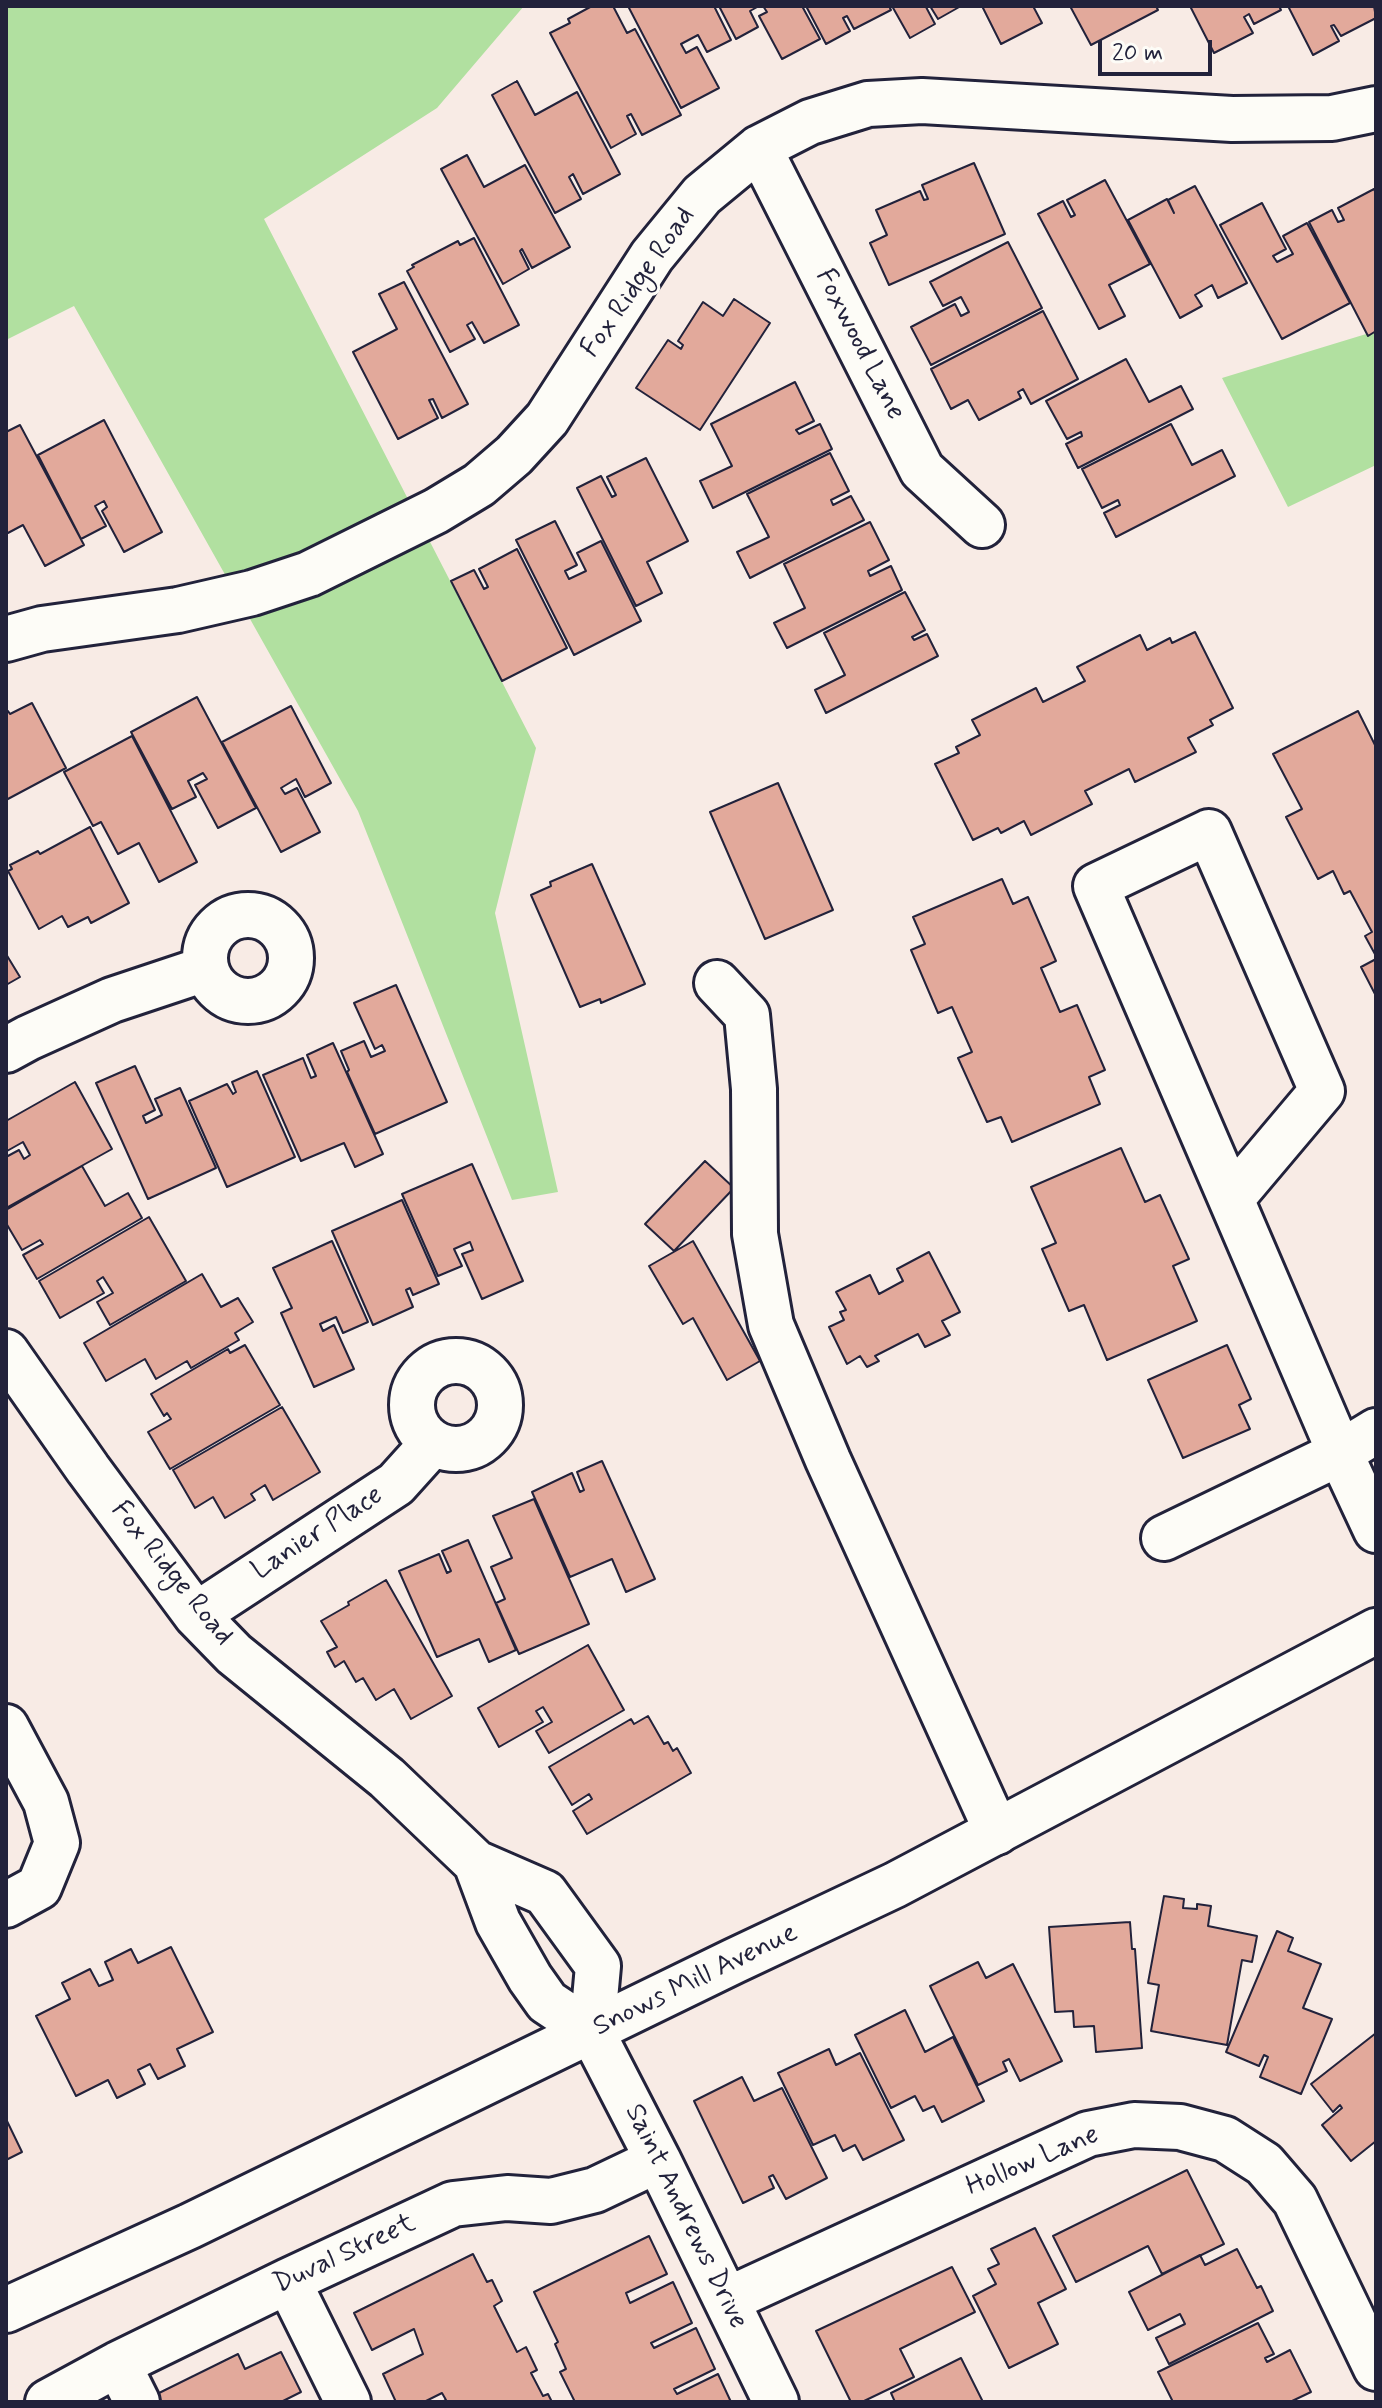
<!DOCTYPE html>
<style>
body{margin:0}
#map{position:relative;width:1382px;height:2408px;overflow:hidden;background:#f8ebe5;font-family:Mynerve,sans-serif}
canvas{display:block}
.frame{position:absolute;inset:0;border:8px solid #22223b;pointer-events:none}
.scale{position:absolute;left:1098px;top:40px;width:114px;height:36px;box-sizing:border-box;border:4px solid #22223b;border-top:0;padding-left:10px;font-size:24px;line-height:28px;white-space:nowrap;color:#22223b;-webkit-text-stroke:6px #fdfcf7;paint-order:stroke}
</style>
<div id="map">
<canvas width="1382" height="2408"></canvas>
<div class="frame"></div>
<div class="scale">20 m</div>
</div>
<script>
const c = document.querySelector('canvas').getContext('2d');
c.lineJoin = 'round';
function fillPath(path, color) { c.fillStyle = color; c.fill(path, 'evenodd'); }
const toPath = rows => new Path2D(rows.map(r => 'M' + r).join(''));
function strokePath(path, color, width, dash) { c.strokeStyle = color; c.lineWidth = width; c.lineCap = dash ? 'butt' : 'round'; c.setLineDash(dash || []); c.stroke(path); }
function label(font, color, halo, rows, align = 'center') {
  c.font = font + ' Mynerve,sans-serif'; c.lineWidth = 6; c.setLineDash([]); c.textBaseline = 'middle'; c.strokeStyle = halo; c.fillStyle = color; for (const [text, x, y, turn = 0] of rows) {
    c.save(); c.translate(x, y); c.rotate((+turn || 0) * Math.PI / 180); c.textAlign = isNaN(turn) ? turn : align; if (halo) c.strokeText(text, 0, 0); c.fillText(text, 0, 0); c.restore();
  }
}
const green = toPath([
 [6,6,524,6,437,108,264,219,536,748,495,913,558,1192,512,1200,358,811,74,306,6,340],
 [1376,331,1376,465,1288,507,1222,378]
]);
const building = toPath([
 [592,6,613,6,627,33,635,29,681,115,642,135,631,114,627,116,636,134,611,148,550,33,570,23,568,19,592,6],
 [628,6,714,6,731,40,707,52,698,35,681,44,686,53,697,47,719,88,681,108,628,6],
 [719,6,759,6,750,11,758,27,736,39,719,6],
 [763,6,802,6,820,39,782,59,759,16,767,12,763,6],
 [806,6,889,6,891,10,854,29,847,16,843,18,850,31,826,44,806,6],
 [892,6,928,6,926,7,935,24,910,38,892,6],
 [930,6,961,6,938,19,930,6],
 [982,6,1033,6,1042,23,1001,44,982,6],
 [1070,6,1156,6,1158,10,1091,45,1070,6],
 [1190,6,1279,6,1281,10,1254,24,1249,14,1244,17,1253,33,1214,53,1190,6],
 [1288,6,1374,6,1376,18,1341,36,1334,25,1331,26,1339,41,1313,55,1288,6],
 [517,81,535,115,577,92,620,174,583,194,573,174,569,177,581,199,555,213,492,95,517,81],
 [467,155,484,187,525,165,570,247,532,268,522,249,520,251,529,269,503,284,441,169,467,155],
 [974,163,1005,234,889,285,870,243,887,235,876,210,920,191,924,200,928,199,922,185,974,163],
 [1105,180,1150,264,1109,285,1125,316,1099,329,1038,214,1063,201,1071,217,1075,215,1067,200,1105,180],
 [1195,186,1247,283,1218,298,1212,285,1195,295,1202,306,1180,318,1128,220,1167,199,1174,213,1168,200,1195,186],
 [1374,189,1376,194,1376,331,1368,336,1309,222,1332,210,1338,222,1344,220,1338,208,1374,189],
 [1262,203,1286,249,1273,256,1277,262,1293,254,1283,236,1307,223,1350,303,1282,339,1220,225,1262,203],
 [474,238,519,325,484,343,472,322,467,325,475,339,450,352,407,271,414,267,412,265,458,241,460,245,474,238],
 [1008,242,1042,308,931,365,911,327,955,304,961,316,969,312,961,297,943,306,930,282,1008,242],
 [404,282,468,404,442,418,433,399,429,400,438,418,398,439,353,352,397,329,379,294,404,282],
 [734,299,770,323,700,430,636,388,668,340,681,349,683,345,678,341,703,302,723,316,734,299],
 [1043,311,1078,379,1031,404,1023,389,1018,392,1021,398,979,420,968,400,951,409,931,369,1043,311],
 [1126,359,1149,402,1181,386,1193,409,1078,468,1066,444,1082,436,1081,432,1067,439,1046,401,1126,359],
 [795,382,814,421,796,430,799,434,820,424,832,449,713,508,700,481,732,466,711,424,795,382],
 [104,420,162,532,124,552,102,511,107,507,104,501,95,506,106,526,81,539,38,455,104,420],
 [1171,424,1192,465,1222,450,1235,476,1116,537,1104,513,1120,505,1118,500,1102,508,1082,469,1171,424],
 [20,425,84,545,45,566,23,525,6,534,6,432,20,425],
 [830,453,849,491,831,500,833,505,851,496,864,520,750,578,737,552,769,537,747,494,830,453],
 [646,458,688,541,647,562,662,593,636,606,577,488,601,476,612,497,616,495,607,477,646,458],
 [555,521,577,565,565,571,569,579,586,571,577,553,601,541,641,621,574,655,516,540,555,521],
 [870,522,889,560,868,571,870,576,891,566,902,590,787,648,774,623,805,608,784,564,870,522],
 [517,549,567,648,502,681,451,581,474,570,484,589,488,587,479,569,517,549],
 [905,592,925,630,912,637,914,640,927,634,938,656,826,713,815,690,845,675,824,633,905,592],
 [1195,632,1233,708,1210,720,1213,725,1188,738,1196,752,1135,782,1129,769,1085,791,1092,804,1031,835,1024,821,1001,833,998,828,973,840,935,764,959,753,956,747,980,735,972,720,1036,688,1043,702,1085,681,1077,667,1140,635,1147,650,1170,638,1172,643,1195,632],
 [197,697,256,808,218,828,195,785,207,779,203,773,188,781,196,797,172,809,131,732,197,697],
 [32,703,66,768,6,800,6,712,8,711,10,714,32,703],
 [291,706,331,783,305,797,296,779,281,788,285,794,297,788,320,832,281,852,222,742,291,706],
 [1358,711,1376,747,1376,956,1365,936,1372,932,1350,891,1344,894,1333,871,1318,879,1286,817,1302,809,1273,754,1358,711],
 [132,736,197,862,159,882,139,843,118,854,101,822,93,826,64,772,132,736],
 [778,783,833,910,765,939,710,812,778,783],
 [90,827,129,903,91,923,88,917,68,927,62,916,39,929,8,871,12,869,10,865,38,851,40,854,90,827],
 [592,864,645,984,601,1003,600,999,580,1007,531,895,551,886,550,882,592,864],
 [1002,879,1013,904,1028,897,1056,961,1041,968,1060,1012,1077,1005,1105,1070,1089,1077,1100,1104,1012,1142,1001,1117,987,1122,958,1058,972,1052,952,1007,938,1013,911,950,925,944,913,917,1002,879],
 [6,954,20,977,6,985,6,954],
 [1376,959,1376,996,1361,967,1376,959],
 [396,985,447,1102,375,1134,347,1072,349,1070,341,1051,364,1041,371,1057,385,1051,382,1045,375,1049,354,1003,396,985],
 [333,1043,383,1154,355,1167,344,1143,301,1161,263,1075,303,1058,311,1078,316,1076,307,1055,333,1043],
 [135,1066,155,1110,143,1116,146,1123,162,1115,155,1099,180,1088,216,1168,148,1199,96,1083,135,1066],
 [257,1071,295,1157,227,1187,189,1101,227,1084,233,1094,236,1092,232,1082,257,1071],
 [75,1082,112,1149,6,1208,6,1157,19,1150,24,1159,30,1155,23,1142,7,1151,6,1121,75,1082],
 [1121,1148,1145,1202,1160,1195,1189,1259,1173,1266,1197,1321,1107,1360,1084,1305,1069,1311,1042,1249,1056,1243,1031,1187,1121,1148],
 [705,1161,734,1188,674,1251,645,1224,705,1161],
 [472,1164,523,1281,482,1299,462,1254,473,1250,470,1242,454,1249,462,1266,438,1276,402,1194,472,1164],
 [82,1166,105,1206,128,1193,142,1218,37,1279,23,1255,43,1244,40,1240,22,1250,6,1223,6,1210,82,1166],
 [402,1200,439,1284,413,1295,410,1288,406,1290,413,1307,373,1325,332,1231,402,1200],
 [149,1217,186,1281,110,1325,97,1302,113,1293,103,1277,97,1281,104,1293,60,1318,39,1281,149,1217],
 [332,1241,368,1322,343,1333,336,1317,320,1324,323,1331,334,1325,354,1369,314,1387,281,1313,292,1308,273,1268,332,1241],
 [693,1241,760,1361,727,1380,693,1318,683,1324,649,1266,693,1241],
 [929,1252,960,1312,942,1321,950,1335,925,1347,918,1334,875,1356,879,1361,867,1367,860,1356,847,1364,829,1327,844,1320,840,1312,846,1310,836,1292,870,1275,879,1294,903,1281,897,1269,929,1252],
 [202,1274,221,1307,238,1298,253,1322,235,1333,239,1340,191,1368,187,1361,156,1379,145,1359,106,1381,84,1343,202,1274],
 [245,1345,280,1405,170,1469,148,1432,171,1419,167,1413,164,1416,151,1394,228,1349,230,1353,245,1345],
 [1227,1345,1251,1399,1239,1405,1250,1429,1183,1458,1148,1380,1227,1345],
 [282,1407,320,1472,273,1500,265,1485,251,1494,255,1500,225,1518,213,1497,195,1508,173,1470,282,1407],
 [602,1461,655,1579,626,1592,612,1559,570,1577,532,1492,572,1473,580,1492,584,1490,577,1472,602,1461],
 [534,1499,589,1624,519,1654,496,1603,505,1599,491,1567,512,1558,493,1516,534,1499],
 [468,1540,516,1650,489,1662,479,1639,437,1657,399,1571,439,1554,447,1573,451,1571,442,1551,468,1540],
 [386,1580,452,1696,411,1719,394,1689,376,1700,363,1678,356,1682,344,1661,335,1667,327,1652,337,1647,321,1621,349,1605,348,1602,386,1580],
 [588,1645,624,1710,549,1753,536,1731,552,1722,543,1707,536,1711,543,1722,499,1747,478,1708,588,1645],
 [648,1716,664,1744,668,1742,673,1751,677,1748,691,1773,587,1834,573,1811,592,1799,589,1794,572,1805,549,1767,631,1719,634,1724,648,1716],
 [1164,1896,1184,1899,1183,1908,1197,1909,1197,1904,1211,1906,1208,1926,1257,1936,1252,1962,1242,1960,1227,2045,1151,2031,1159,1985,1148,1983,1164,1896],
 [1130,1922,1132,1949,1135,1949,1142,2048,1096,2052,1094,2026,1074,2027,1073,2011,1055,2012,1049,1927,1130,1922],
 [1277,1931,1293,1938,1288,1951,1321,1964,1303,2008,1332,2019,1301,2094,1260,2077,1268,2057,1264,2055,1259,2066,1226,2052,1277,1931],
 [171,1947,213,2032,177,2049,185,2066,158,2079,150,2064,138,2070,145,2084,117,2098,108,2080,76,2096,36,2016,70,1999,62,1983,90,1969,99,1986,113,1980,105,1962,131,1949,138,1963,171,1947],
 [978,1962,986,1978,1013,1964,1062,2061,1020,2081,1009,2059,1003,2062,1007,2071,978,2085,930,1986,978,1962],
 [905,2010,925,2052,953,2037,984,2101,942,2122,934,2106,923,2111,915,2096,891,2108,855,2035,905,2010],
 [1376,2033,1376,2141,1351,2161,1322,2125,1342,2108,1340,2105,1333,2112,1311,2084,1376,2033],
 [829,2049,836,2065,860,2053,904,2140,863,2160,855,2145,843,2151,835,2135,813,2145,778,2073,829,2049],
 [742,2077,754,2101,782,2088,827,2178,786,2199,773,2175,769,2177,774,2188,743,2203,694,2101,742,2077],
 [6,2119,22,2152,6,2160,6,2119],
 [1187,2170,1224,2244,1162,2274,1148,2246,1076,2282,1053,2236,1187,2170],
 [1035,2228,1066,2289,1038,2303,1058,2344,1009,2368,973,2296,996,2284,988,2269,999,2264,991,2249,1035,2228],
 [649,2236,667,2274,626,2293,630,2303,673,2282,692,2323,651,2343,654,2348,696,2328,715,2369,674,2389,677,2394,718,2374,731,2402,575,2402,560,2372,566,2369,555,2344,558,2342,534,2292,649,2236],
 [1237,2249,1257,2288,1261,2286,1273,2311,1169,2364,1156,2338,1185,2324,1180,2314,1148,2330,1129,2292,1200,2255,1205,2265,1237,2249],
 [473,2254,487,2282,492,2280,502,2301,494,2306,517,2352,526,2347,537,2370,531,2373,543,2396,548,2394,552,2402,442,2402,446,2400,442,2393,424,2402,396,2402,383,2374,423,2354,414,2329,372,2350,354,2313,473,2254],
 [952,2267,975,2312,900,2349,914,2377,862,2402,851,2402,816,2331,952,2267],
 [1258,2323,1274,2354,1265,2358,1267,2362,1290,2350,1311,2392,1290,2402,1173,2402,1158,2372,1258,2323],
 [281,2352,301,2392,281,2402,160,2402,157,2394,238,2354,245,2369,281,2352],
 [961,2358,983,2402,895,2402,891,2393,961,2358]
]);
const minor = toPath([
 [759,148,922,470,982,525],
 [6,639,42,629,178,610,252,593,309,574,436,511,479,485,514,455,547,419,652,256,702,195,759,148,810,122,868,104,922,101,1232,119,1332,118,1376,109],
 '205 958a43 43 0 1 1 86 0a43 43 0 1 1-86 0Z',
 [717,983,747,1015,754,1089,755,1234,771,1325,828,1460,997,1832],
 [6,1050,28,1038,112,1000,205,969],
 [1231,1199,1322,1091,1209,832,1096,886,1231,1199,1340,1453,1376,1530],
 [6,1352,88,1469,196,1615,234,1654,387,1778,476,1863,545,1893,598,1966,592,2032],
 '412 1405a44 44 0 1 1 88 0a44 44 0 1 1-88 0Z',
 [1164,1538,1340,1453,1376,1431],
 [196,1615,396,1484,432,1444],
 [6,1727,46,1802,57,1843,39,1887,6,1905],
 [476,1863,498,1922,530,1978,547,2002,592,2032,658,2160,776,2402],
 [288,2281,348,2402],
 [727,2300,1088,2134,1134,2125,1180,2127,1225,2139,1264,2164,1295,2200,1376,2368],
 [118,2364,137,2402],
 [48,2402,118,2364,288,2281,453,2204,507,2198,551,2201,595,2190,658,2160]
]);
const major = toPath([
 [6,2310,190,2226,734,1961,895,1885,1376,1631]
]);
const streetNames = [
 ["Fox Ridge Road",639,283,-55],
 ["Foxwood Lane",859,345,63],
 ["Lanier Place",318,1534,-33],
 ["Fox Ridge Road",171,1574,51],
 ["Snows Mill Avenue",696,1981,-26],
 ["Hollow Lane",1033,2162,-23],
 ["Saint Andrews Drive",685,2217,64],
 ["Duval Street",345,2255,-25]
];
fillPath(green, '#b1e0a0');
fillPath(building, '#e2a99b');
strokePath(building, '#22223b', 2);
strokePath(minor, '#22223b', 50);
strokePath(major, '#22223b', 50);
strokePath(minor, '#fdfcf7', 44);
strokePath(major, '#fdfcf7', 44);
label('28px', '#22223b', '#fdfcf7', streetNames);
</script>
